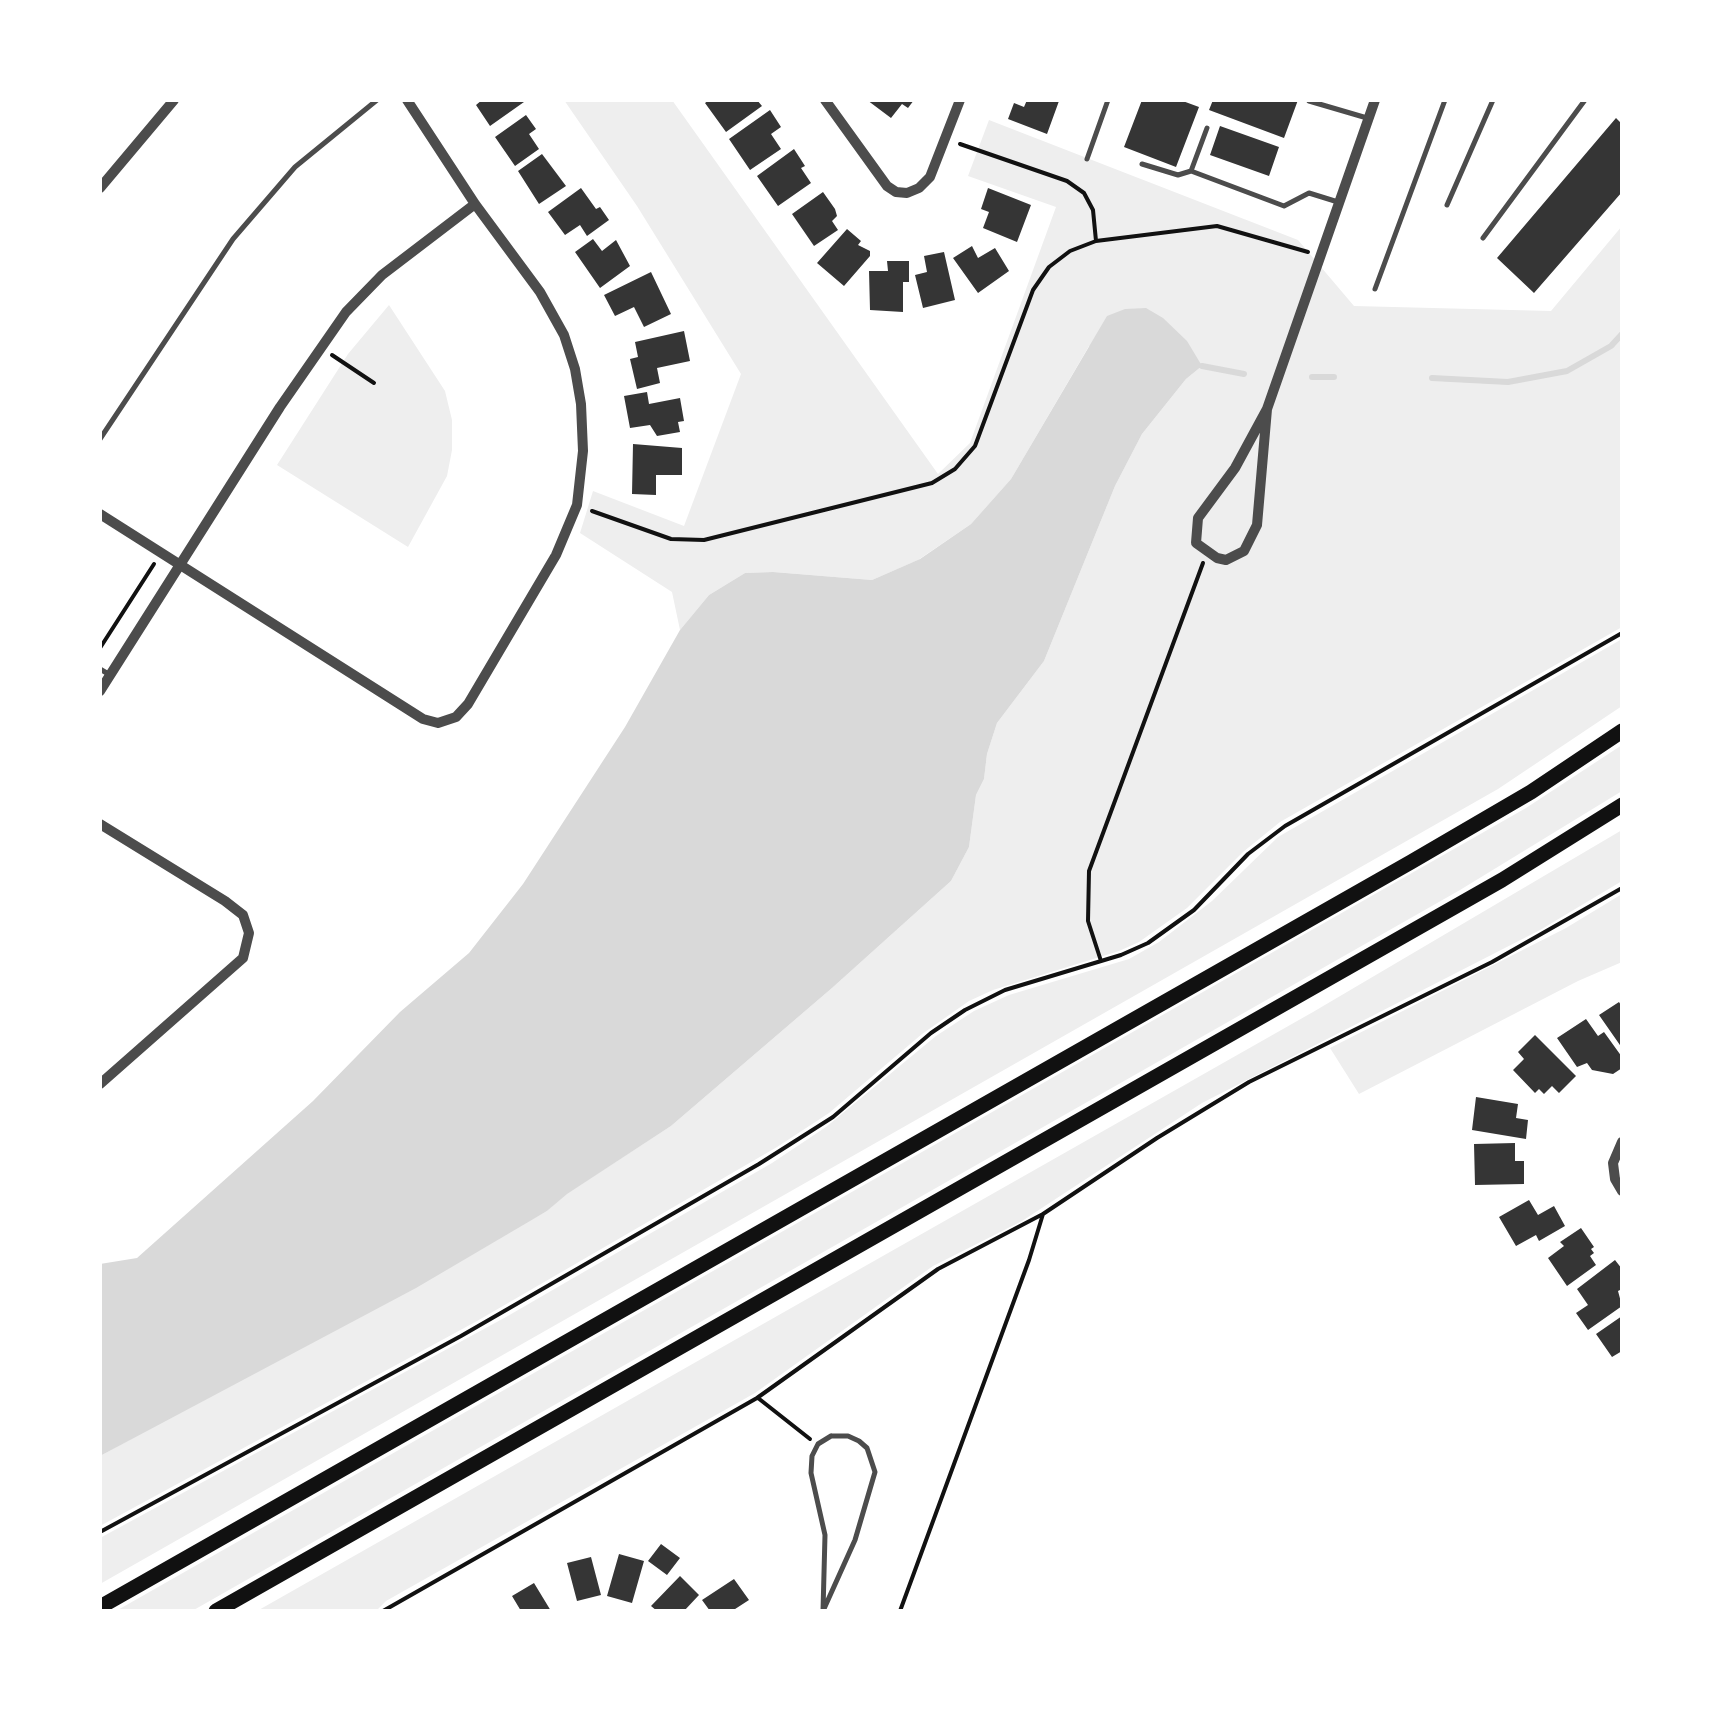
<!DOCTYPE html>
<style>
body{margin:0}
#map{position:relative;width:1722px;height:1711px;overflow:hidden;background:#fff;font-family:Figtree,sans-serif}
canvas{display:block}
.frame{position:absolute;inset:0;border:102px solid #fff;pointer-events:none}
</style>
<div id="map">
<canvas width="1722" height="1711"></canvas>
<div class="frame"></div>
</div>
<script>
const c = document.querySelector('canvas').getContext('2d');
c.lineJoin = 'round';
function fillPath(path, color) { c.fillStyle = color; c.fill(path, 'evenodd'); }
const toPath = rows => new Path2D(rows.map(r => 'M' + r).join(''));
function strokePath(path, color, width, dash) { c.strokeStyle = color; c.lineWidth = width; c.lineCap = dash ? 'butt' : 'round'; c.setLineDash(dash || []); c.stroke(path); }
const green = toPath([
 [564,100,672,100,938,474,970,443,1056,207,968,176,989,120,1298,240,1354,306,1551,311,1622,226,1622,627,1280,822,1243,852,1187,908,1139,942,1119,951,993,990,969,1001,922,1034,829,1113,777,1147,477,1321,100,1526,100,1456,547,1211,566,1194,671,1126,832,988,951,881,969,847,976,795,984,779,987,754,997,723,1044,661,1115,486,1142,434,1186,379,1202,366,1089,346,1011,479,971,524,918,560,872,580,773,572,745,573,709,595,680,630,672,592,580,533,593,491,684,526,741,374,637,206],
 [389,305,445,391,452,420,452,450,447,476,408,547,277,465,348,354],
 [1622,639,1622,706,1498,789,100,1584,100,1538,506,1317,772,1163,826,1127,936,1036,974,1011,1009,995,1129,959,1159,942,1212,901,1278,837],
 [1622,745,1622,791,1460,890,192,1611,116,1611,1526,808],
 [1622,830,1622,881,1540,930,1202,1103,1022,1221,933,1266,755,1393,386,1601,376,1611,257,1611,1313,1012],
 [1622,894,1622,962,1578,981,1359,1094,1330,1048,1566,928]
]);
const water = toPath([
 [1146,308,1163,318,1187,341,1202,366,1186,379,1142,434,1115,486,1044,661,997,723,987,754,984,779,976,795,969,847,951,881,832,988,671,1126,567,1194,547,1211,416,1288,100,1456,100,1264,137,1258,313,1101,400,1012,469,953,523,884,625,727,680,630,709,595,745,573,773,572,872,580,920,559,971,524,1011,479,1107,316,1125,309]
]);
const stream = toPath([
 [1202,366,1244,374],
 [1312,377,1334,377],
 [1432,378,1508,382,1567,371,1611,346,1622,334]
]);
const building = toPath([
 [482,100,522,100,524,102,490,126,476,105],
 [709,100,757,100,762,106,726,132,705,103],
 [867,100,914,100,908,108,902,104,891,118],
 [1027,100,1059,101,1047,134,1008,119,1014,103,1024,107],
 [1142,100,1180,100,1199,107,1176,167,1124,147],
 [1213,100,1298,100,1284,138,1209,110],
 [770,110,781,127,771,134,781,149,750,170,729,139],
 [526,115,536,129,529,134,539,149,515,166,495,137],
 [1616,118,1622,124,1622,192,1534,293,1497,258],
 [1220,126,1279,147,1269,176,1210,155],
 [794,149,805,166,801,168,811,183,778,206,757,176],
 [542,154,566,186,539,204,518,171],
 [581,188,596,209,600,207,609,220,587,236,580,225,565,235,548,212],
 [988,188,1031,205,1017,242,983,228,989,212,981,209],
 [823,192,835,209,837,216,832,221,838,230,814,246,792,214],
 [847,229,861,241,858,245,870,251,870,256,844,286,817,263],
 [593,239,602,251,616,240,630,266,600,288,575,252],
 [972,246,978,258,995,248,1009,271,978,293,953,258],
 [944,252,955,300,923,308,915,275,927,272,924,256],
 [887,261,909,261,909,282,903,282,903,312,870,310,869,271,888,271],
 [651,272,671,314,644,327,634,307,615,316,604,295],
 [684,331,690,361,657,368,660,383,637,389,630,359,638,357,635,342],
 [647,392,649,404,680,398,684,421,678,422,680,432,657,436,650,425,630,428,624,396],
 [633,444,682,448,682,475,656,475,656,495,632,494],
 [1619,1002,1622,1007,1622,1048,1599,1015],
 [1586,1019,1598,1036,1604,1032,1622,1057,1622,1068,1613,1074,1592,1070,1587,1063,1577,1067,1557,1038],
 [1535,1035,1576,1076,1559,1093,1552,1086,1544,1094,1539,1089,1535,1093,1513,1070,1524,1059,1518,1052],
 [1476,1097,1518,1104,1516,1118,1528,1120,1526,1139,1472,1130],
 [1515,1143,1515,1161,1524,1161,1524,1184,1475,1185,1474,1144],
 [1529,1200,1538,1215,1554,1206,1565,1226,1539,1241,1536,1235,1516,1246,1499,1217],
 [1581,1228,1594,1247,1591,1249,1594,1253,1590,1256,1596,1265,1567,1286,1548,1258,1564,1246,1560,1242],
 [1615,1260,1622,1269,1622,1289,1618,1291,1622,1306,1588,1330,1576,1313,1588,1305,1577,1289],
 [1622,1316,1622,1351,1612,1357,1596,1334],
 [661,1544,680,1558,667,1575,648,1561],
 [619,1554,644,1561,632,1603,607,1596],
 [591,1557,601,1595,577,1601,567,1563],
 [680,1576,699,1595,684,1611,657,1611,651,1606],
 [734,1579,749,1600,732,1611,710,1611,702,1600],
 [534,1583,551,1611,521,1611,512,1596]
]);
const path = toPath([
 [960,144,1067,181,1084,193,1093,210,1096,241],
 [332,355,374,383],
 [592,511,671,539,704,540,932,483,955,469,975,446,1033,290,1049,267,1070,251,1096,241,1217,226,1308,252],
 [100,648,154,564],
 [1101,961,1088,921,1089,871,1203,563],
 [758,1398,810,1439],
 [100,1532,461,1336,759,1164,833,1117,931,1033,965,1010,1005,990,1121,955,1148,943,1194,910,1248,854,1285,826,1622,633],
 [383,1611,757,1398,938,1269,1043,1214,1157,1138,1249,1082,1492,962,1622,888],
 [900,1611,1029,1260,1043,1214]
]);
const service = toPath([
 [1309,101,1367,118],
 [1207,128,1191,171,1284,206,1309,193,1338,202],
 [1087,159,1108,100],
 [1142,164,1178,175,1191,171],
 [1447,205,1493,100],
 [1483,238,1585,100],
 [1375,289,1445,100],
 [100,439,233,239,295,167,377,100],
 [100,669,110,675],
 [831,1436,848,1436,859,1441,867,1448,875,1472,855,1540,823,1611,825,1535,811,1473,812,1456,818,1444,831,1436]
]);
const minor = toPath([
 [825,100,887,186,896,192,907,193,919,188,930,177,960,100],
 [100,188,174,100],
 [1267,409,1257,525,1244,551,1226,560,1217,558,1196,543,1198,518,1235,468,1267,409,1375,100],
 [100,514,423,719,438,723,456,717,468,704,556,555,577,505,583,451,581,404,575,369,564,335,540,292,475,204,407,100],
 [100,691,280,407,346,312,382,275,475,204],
 [100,824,225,901,243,915,249,933,243,958,100,1084],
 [1622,1142,1613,1163,1615,1179,1622,1191]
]);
const primary = toPath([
 [100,1607,1411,862,1531,792,1622,731],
 [216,1611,1502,880,1622,805]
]);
fillPath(green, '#eee');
fillPath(water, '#d9d9d9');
strokePath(stream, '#d9d9d9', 6);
fillPath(building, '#353535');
strokePath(path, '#111', 4);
strokePath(service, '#4c4c4c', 5);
strokePath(minor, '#4c4c4c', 10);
strokePath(primary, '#111', 15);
</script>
